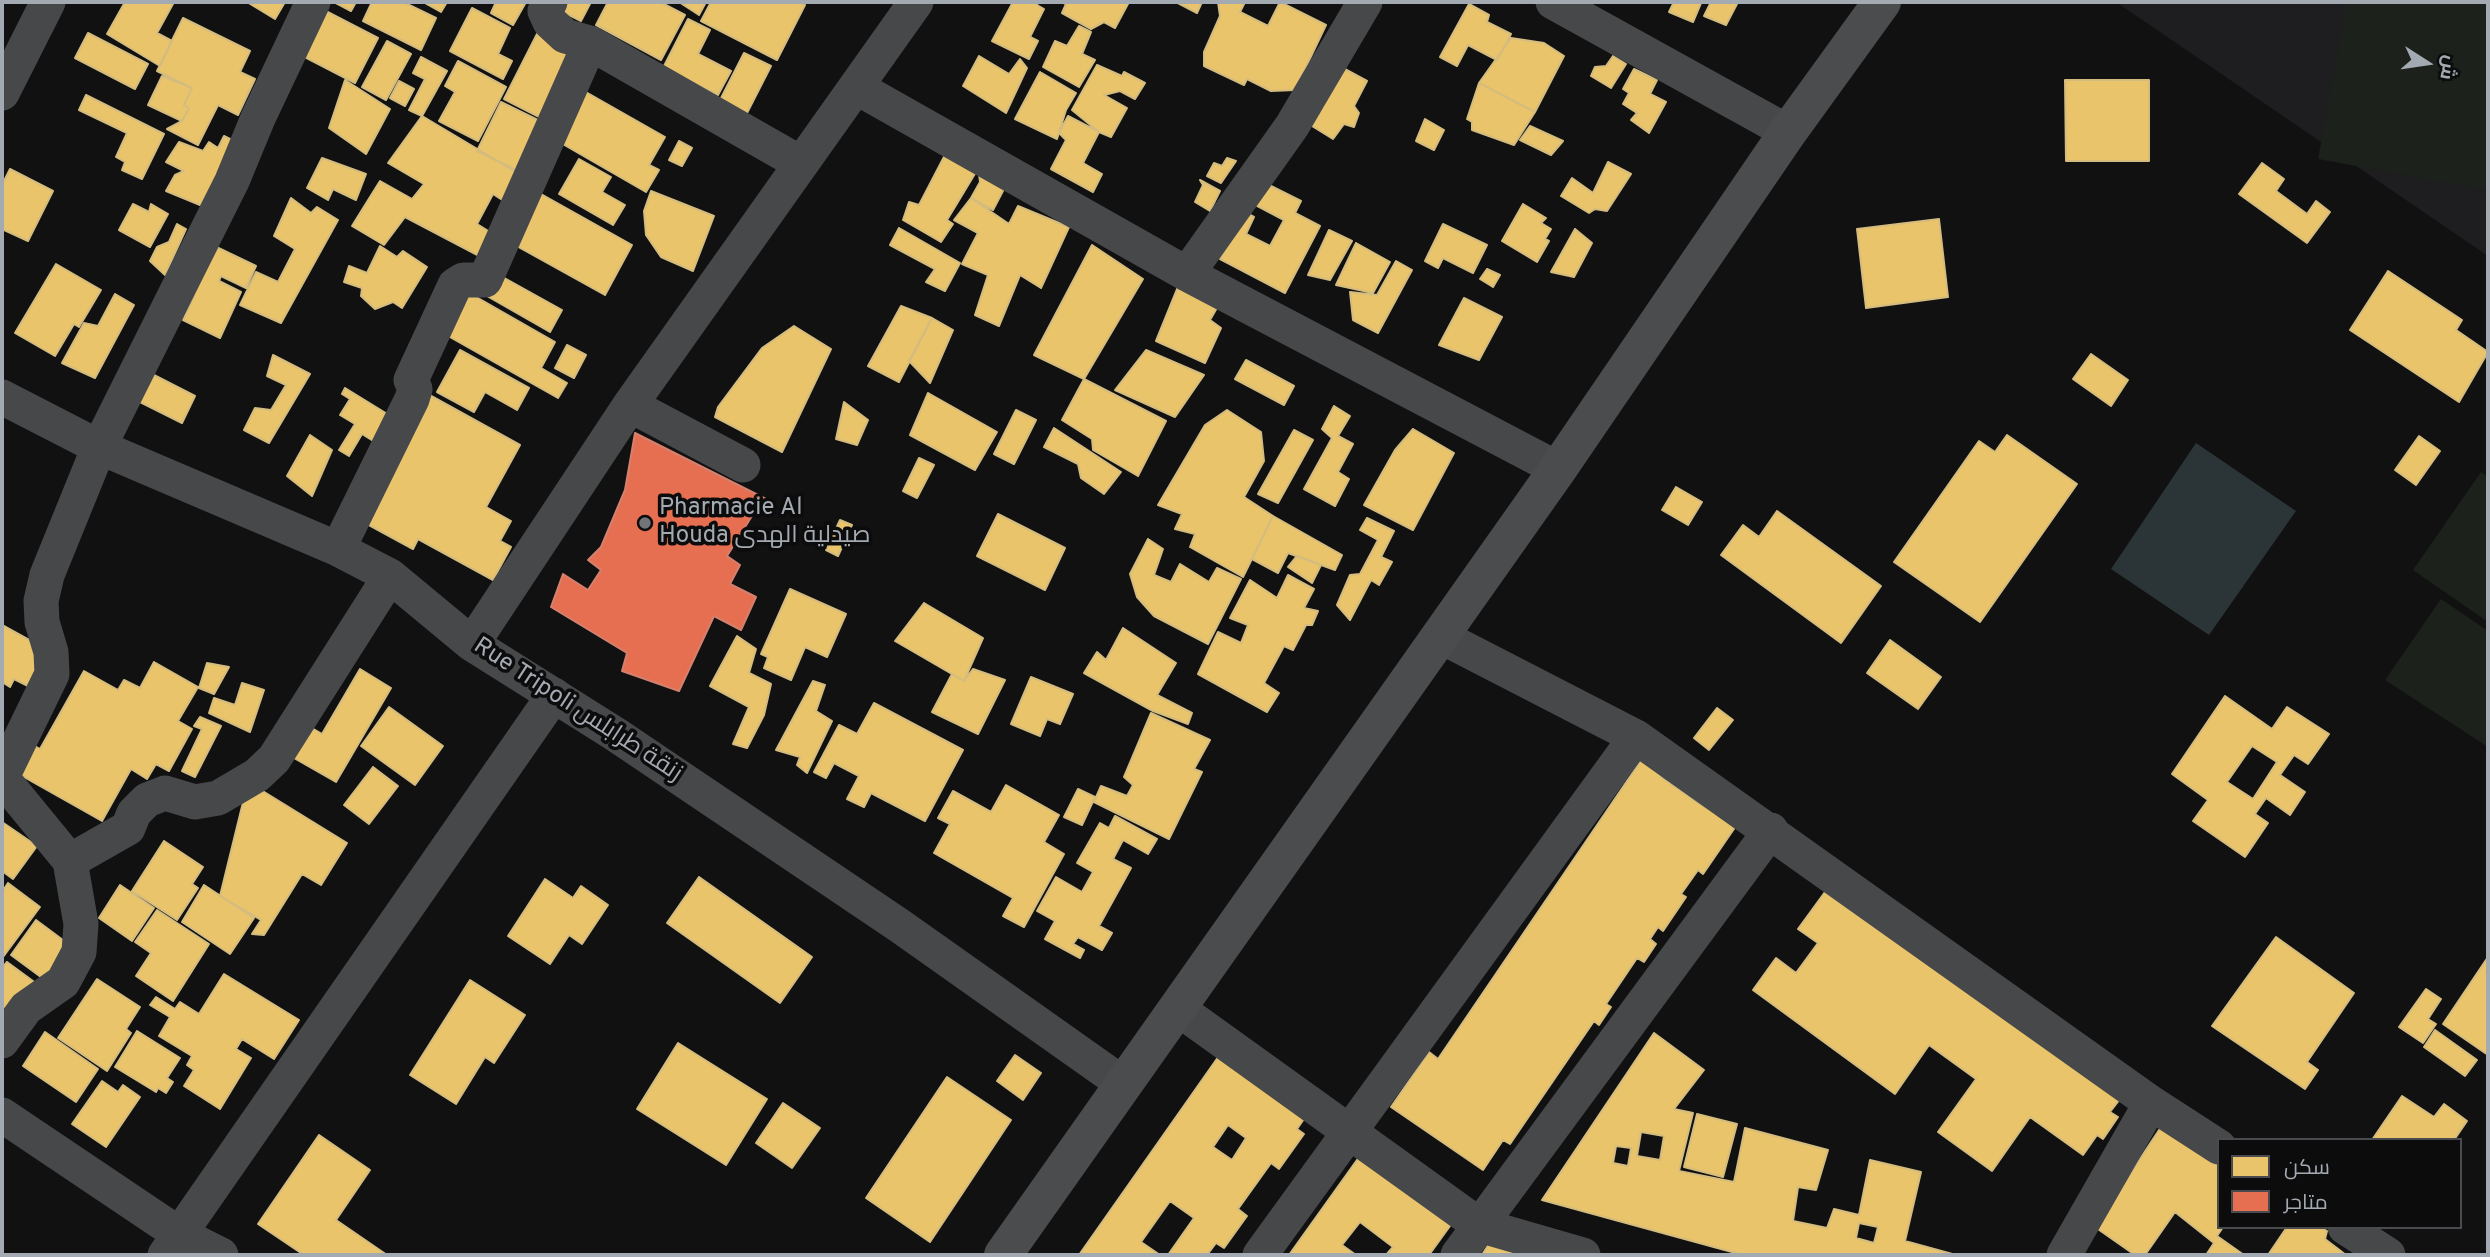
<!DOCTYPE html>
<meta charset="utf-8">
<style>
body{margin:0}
#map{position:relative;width:2490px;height:1257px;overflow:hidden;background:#111112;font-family:Overpass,Cairo,sans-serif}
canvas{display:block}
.frame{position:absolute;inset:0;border:4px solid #a4aab1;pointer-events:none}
.legend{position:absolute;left:2217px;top:1138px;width:245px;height:91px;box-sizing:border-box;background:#0c0c0d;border:2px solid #494b4f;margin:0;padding:9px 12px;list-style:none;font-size:21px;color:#a4aab1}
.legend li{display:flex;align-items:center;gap:14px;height:35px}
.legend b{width:35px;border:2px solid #494b4f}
.north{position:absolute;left:2392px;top:28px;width:70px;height:70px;-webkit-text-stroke:5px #0c0c0d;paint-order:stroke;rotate:102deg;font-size:19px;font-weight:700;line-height:28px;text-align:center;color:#a4aab1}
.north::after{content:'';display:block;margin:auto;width:24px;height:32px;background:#a4aab1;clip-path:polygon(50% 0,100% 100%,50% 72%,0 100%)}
</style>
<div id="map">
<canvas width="2490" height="1257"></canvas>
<div class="frame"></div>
<ul class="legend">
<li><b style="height:19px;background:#e9c46a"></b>سكن</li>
<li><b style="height:19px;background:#e76f51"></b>متاجر</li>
</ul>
<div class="north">ش</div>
</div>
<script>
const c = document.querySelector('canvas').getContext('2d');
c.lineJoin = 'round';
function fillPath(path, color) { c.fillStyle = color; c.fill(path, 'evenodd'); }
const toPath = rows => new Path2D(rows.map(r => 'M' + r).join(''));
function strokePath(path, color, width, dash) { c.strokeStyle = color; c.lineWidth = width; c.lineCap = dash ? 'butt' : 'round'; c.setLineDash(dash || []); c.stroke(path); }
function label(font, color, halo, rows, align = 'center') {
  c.font = font + ' Overpass,Cairo,sans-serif'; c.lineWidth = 7; c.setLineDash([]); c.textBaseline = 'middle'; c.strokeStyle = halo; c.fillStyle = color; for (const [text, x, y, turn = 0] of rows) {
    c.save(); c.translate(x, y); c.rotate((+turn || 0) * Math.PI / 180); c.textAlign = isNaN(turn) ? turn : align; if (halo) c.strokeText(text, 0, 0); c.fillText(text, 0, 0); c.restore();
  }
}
const built = toPath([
 [2116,2,2488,2,2488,256]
]);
const green = toPath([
 [2347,2,2488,2,2488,190,2318,159],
 [2481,472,2488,477,2488,622,2413,570],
 [2441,599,2488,631,2488,747,2385,680]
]);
const water = toPath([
 [2196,443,2296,511,2209,635,2111,569]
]);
const homes = toPath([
 [125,2,174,2,157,33,172,41,160,66,107,34,125,2],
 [247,2,285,2,275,19,247,2],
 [334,2,356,2,351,11,334,2],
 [372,2,403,2,436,18,421,50,363,21,372,2],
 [423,2,447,2,441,12,423,2],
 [496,2,526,2,513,25,491,13,496,2],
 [566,2,591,2,581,21,561,11,566,2],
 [608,2,660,2,685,15,661,60,596,25,608,2],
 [679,2,706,2,699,15,679,2],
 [711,2,799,2,805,5,777,60,701,21,711,2],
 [1013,2,1038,2,1037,5,1044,9,1030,37,1038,41,1029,59,992,41,1013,2],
 [1061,2,1129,2,1115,28,1104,22,1091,29,1062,13,1066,4,1061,2],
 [1176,2,1202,2,1197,13,1176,2],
 [1218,2,1245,2,1240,12,1268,26,1280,2,1326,25,1295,90,1271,91,1247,79,1244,85,1204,66,1204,52,1220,16,1218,2],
 [1674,2,1701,3,1693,22,1669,12,1674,2],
 [1711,2,1738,2,1726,25,1704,16,1711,2],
 [1469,4,1489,15,1487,22,1511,34,1497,60,1468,45,1457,66,1440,57,1469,4],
 [318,7,378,38,355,83,295,52,318,7],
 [472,8,510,28,498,54,512,61,503,79,450,51,472,8],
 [183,18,250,51,240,72,255,79,238,115,218,105,198,145,167,129,182,121,189,108,184,105,192,88,157,71,183,18],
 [688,19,710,30,698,54,731,71,718,95,663,68,688,19],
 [1079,26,1091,32,1082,54,1095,60,1079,87,1043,67,1055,41,1067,46,1079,26],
 [88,33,148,64,135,89,75,58,88,33],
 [537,34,580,55,547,121,504,99,537,34],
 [1511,38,1544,43,1564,56,1535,112,1479,83,1511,38],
 [387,41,411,54,386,100,362,87,387,41],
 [744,53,771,66,746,115,719,102,744,53],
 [979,56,1009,74,1020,59,1027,68,1006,113,963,86,979,56],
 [1613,56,1626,64,1611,88,1591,76,1595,67,1606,66,1613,56],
 [421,57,447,71,422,116,409,110,425,79,413,73,421,57],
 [458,61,506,87,478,141,439,121,455,92,445,86,458,61],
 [1097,65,1122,76,1124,72,1145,83,1135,99,1120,91,1104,95,1127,108,1111,137,1099,132,1072,110,1097,65],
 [1343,68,1367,81,1354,106,1359,113,1354,127,1344,124,1333,139,1312,126,1343,68],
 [1634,69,1657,80,1650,94,1666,102,1649,133,1631,120,1637,113,1623,104,1629,93,1623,89,1634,69],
 [1040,72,1076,93,1066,110,1057,139,1015,119,1040,72],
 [162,76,192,88,184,105,189,108,182,121,148,105,162,76],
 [345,80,390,109,366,154,329,128,345,80],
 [2065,80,2149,80,2149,161,2066,161,2065,80],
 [399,81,414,89,405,106,390,98,399,81],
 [1479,83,1535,112,1514,145,1472,130,1472,122,1467,119,1479,83],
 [577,87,665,137,649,165,659,170,646,192,561,143,577,87],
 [86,95,164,134,142,179,122,170,125,162,116,157,127,133,79,110,86,95],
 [501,102,546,124,522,173,477,151,501,102],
 [422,116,526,178,513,207,493,194,477,224,498,237,485,259,405,217,384,245,352,226,380,181,412,199,424,184,388,163,422,116],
 [1068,116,1099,132,1083,163,1102,174,1093,192,1051,169,1066,140,1059,133,1068,116],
 [1425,119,1444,130,1434,150,1416,141,1425,119],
 [1530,126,1563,141,1551,155,1520,140,1530,126],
 [224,136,238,143,200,205,166,191,175,175,184,171,166,162,179,142,203,151,209,142,218,148,224,136],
 [679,141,692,148,682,166,669,160,679,141],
 [946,153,976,172,947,220,953,224,941,242,903,220,909,202,919,205,946,153],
 [322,158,366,174,356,200,333,189,328,200,307,188,322,158],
 [1227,158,1236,161,1221,183,1207,176,1214,163,1222,166,1227,158],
 [579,159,611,177,602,192,625,205,613,225,559,194,579,159],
 [1608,162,1631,174,1607,211,1595,209,1589,213,1561,196,1572,178,1593,193,1608,162],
 [2262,163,2284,179,2276,191,2307,214,2316,201,2330,212,2307,243,2239,194,2262,163],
 [10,169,53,191,28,241,2,229,2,185,10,169],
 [979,174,1005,187,993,210,971,198,980,182,979,174],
 [1257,179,1301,201,1295,213,1320,226,1285,293,1220,259,1227,246,1235,207,1254,217,1246,234,1270,246,1284,220,1246,200,1257,179],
 [1200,180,1220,191,1210,211,1195,202,1203,185,1200,180],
 [651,191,714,216,693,271,661,257,646,235,644,211,651,191],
 [541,194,632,245,605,295,513,244,541,194],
 [291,198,311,213,317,207,338,220,281,323,240,305,256,272,278,282,295,249,274,236,291,198],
 [971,198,1009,224,1018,206,1069,227,1041,288,1020,275,999,326,975,315,988,275,962,264,978,233,954,220,971,198],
 [133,204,149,212,151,204,168,214,150,247,119,230,133,204],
 [1523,204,1546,218,1541,223,1551,229,1545,239,1549,241,1537,262,1502,241,1523,204],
 [1939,219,1948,297,1866,308,1857,229,1939,219],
 [177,224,186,229,165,275,150,261,157,247,169,242,177,224],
 [1443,224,1487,245,1473,273,1443,258,1438,268,1425,261,1443,224],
 [899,228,960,263,945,291,926,282,935,269,890,245,899,228],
 [1575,229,1592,243,1574,277,1551,272,1575,229],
 [1329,230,1352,241,1330,280,1308,275,1329,230],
 [206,242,256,266,246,288,221,276,219,281,241,292,220,338,183,320,194,296,182,291,206,242],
 [1356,243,1390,262,1373,293,1336,285,1356,243],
 [1092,245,1143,279,1084,379,1034,355,1092,245],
 [380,246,397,257,403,251,427,267,402,308,393,302,375,309,361,296,362,288,344,282,349,266,367,273,380,246],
 [1396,261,1412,270,1378,333,1353,320,1350,292,1377,295,1396,261],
 [56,264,101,290,79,327,74,324,55,356,15,333,56,264],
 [1487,269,1500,275,1493,287,1480,279,1487,269],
 [2388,271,2462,320,2456,330,2488,352,2459,402,2350,330,2388,271],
 [499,275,562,310,550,332,487,296,499,275],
 [1182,277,1222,299,1210,320,1221,328,1205,363,1156,341,1182,277],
 [464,290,555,342,541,368,567,383,558,398,441,332,464,290],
 [115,294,134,305,95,378,62,363,84,323,98,326,115,294],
 [1464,298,1502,317,1479,360,1439,345,1464,298],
 [901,306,932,318,899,382,868,366,901,306],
 [932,318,953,330,930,383,909,361,932,318],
 [794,326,831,349,782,452,715,417,718,407,762,348,794,326],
 [567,345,586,355,574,378,555,368,567,345],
 [460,350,529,388,517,410,485,392,474,412,437,392,460,350],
 [1146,350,1204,375,1175,417,1115,390,1146,350],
 [2091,354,2128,380,2111,406,2073,379,2091,354],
 [273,355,310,374,269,443,244,430,255,408,271,410,286,385,267,376,273,355],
 [1246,360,1294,386,1284,405,1235,379,1246,360],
 [152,374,195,396,182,423,138,401,152,374],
 [1084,379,1166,421,1138,476,1093,450,1092,439,1062,420,1084,379],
 [345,388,397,420,383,447,362,434,349,456,339,450,355,424,340,415,350,399,342,394,345,388],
 [424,392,520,445,486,507,511,521,500,541,511,547,493,580,418,539,413,549,356,518,424,392],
 [928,393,997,432,975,470,910,435,928,393],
 [844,402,868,420,857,445,836,439,844,402],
 [1334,406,1350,416,1338,436,1353,444,1338,472,1349,479,1335,506,1304,489,1332,438,1322,429,1334,406],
 [1016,410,1036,420,1014,464,994,454,1016,410],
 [1227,410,1261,432,1264,461,1244,497,1273,516,1243,577,1190,547,1195,534,1175,529,1182,514,1158,505,1205,425,1227,410],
 [1054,428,1121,472,1104,494,1081,478,1078,464,1044,447,1054,428],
 [1413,429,1454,453,1413,530,1364,505,1395,450,1413,429],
 [1294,430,1313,440,1278,503,1258,494,1294,430],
 [310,435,332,450,312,496,287,476,310,435],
 [2007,435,2077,484,1980,622,1894,562,1979,441,1995,452,2007,435],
 [2419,436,2440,451,2416,485,2395,470,2419,436],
 [919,458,934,465,917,498,903,491,919,458],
 [1676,487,1702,502,1688,525,1662,510,1676,487],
 [1777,511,1881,586,1841,643,1721,555,1743,525,1759,537,1777,511],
 [998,514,1065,548,1045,590,977,556,998,514],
 [1273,516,1342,555,1335,570,1288,553,1278,573,1252,559,1273,516],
 [1367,518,1394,531,1381,557,1392,562,1379,585,1371,580,1350,620,1337,605,1350,575,1360,574,1378,540,1360,530,1367,518],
 [840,520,852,525,838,556,826,550,840,520],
 [1148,539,1163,549,1154,575,1171,582,1180,564,1209,582,1217,568,1241,579,1208,644,1154,616,1137,597,1130,574,1148,539],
 [1297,556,1321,565,1312,583,1288,567,1297,556],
 [1288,575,1314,589,1304,608,1318,611,1312,625,1306,625,1293,650,1284,646,1264,683,1279,693,1267,712,1198,674,1218,632,1241,643,1248,625,1230,618,1250,580,1277,598,1288,575],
 [790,589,846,614,827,657,805,647,791,680,764,668,768,657,761,654,790,589],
 [924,603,983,638,964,681,895,641,924,603],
 [2,625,51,652,32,688,14,679,10,687,2,682,2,625],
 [1123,628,1176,663,1157,695,1192,713,1188,724,1153,711,1084,673,1097,652,1106,660,1123,628],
 [737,636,756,649,749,673,771,684,764,715,747,748,733,744,749,707,710,686,737,636],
 [1890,640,1941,677,1918,709,1867,673,1890,640],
 [154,662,198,687,178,721,192,729,169,771,156,764,147,779,131,769,102,821,8,768,24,740,40,749,84,671,118,690,124,680,140,688,154,662],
 [207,663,229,667,214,694,199,688,207,663],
 [360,669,391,688,336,782,287,754,305,724,322,734,360,669],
 [973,669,1005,680,978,734,932,712,952,674,964,681,973,669],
 [1031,677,1073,694,1060,724,1047,719,1040,736,1011,724,1031,677],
 [813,681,825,685,816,711,832,721,807,773,797,765,800,757,776,750,813,681],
 [242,683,264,690,250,732,209,713,214,698,235,705,242,683],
 [2225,696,2272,729,2287,707,2329,734,2308,764,2294,755,2280,775,2305,792,2290,815,2266,798,2255,814,2268,823,2245,857,2193,821,2208,800,2172,774,2225,696],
 [2252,746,2277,762,2253,799,2227,782,2252,746],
 [874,703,963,750,925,821,871,793,864,807,847,799,859,776,834,763,826,778,814,772,839,725,857,734,874,703],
 [389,707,443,746,415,785,361,746,389,707],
 [1717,708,1733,720,1709,750,1694,738,1717,708],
 [1151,713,1210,740,1194,769,1202,772,1169,839,1094,802,1101,786,1127,796,1133,785,1124,777,1151,713],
 [200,717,221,726,195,777,182,771,202,729,194,726,200,717],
 [1644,756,1666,770,1661,777,1698,803,1738,823,1703,874,1698,870,1681,894,1686,897,1663,931,1658,927,1650,939,1656,944,1644,962,1637,958,1606,1004,1611,1007,1599,1025,1594,1021,1510,1144,1503,1140,1483,1170,1391,1107,1429,1052,1438,1059,1644,756],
 [373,767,398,786,369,824,344,805,373,767],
 [248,782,347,843,321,885,302,874,264,935,252,934,261,920,220,896,248,782],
 [1006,785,1059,815,1044,842,1064,854,1024,927,1003,916,1013,898,934,853,950,824,938,818,953,791,991,812,1006,785],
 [1078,789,1095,797,1082,825,1064,817,1078,789],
 [1115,816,1157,839,1148,854,1123,840,1113,859,1131,868,1099,926,1112,933,1102,950,1078,937,1073,944,1084,950,1080,958,1045,939,1055,921,1037,911,1056,877,1082,892,1093,872,1077,863,1100,823,1109,828,1115,816],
 [2,822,37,846,13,879,2,871,2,822],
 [164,841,203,867,192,884,198,888,177,920,132,891,164,841],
 [699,877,812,957,780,1003,667,923,699,877],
 [545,879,573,898,581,886,608,905,582,944,569,935,550,964,508,936,545,879],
 [8,883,40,907,3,957,2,892,8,883],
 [120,885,154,908,132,941,99,918,120,885],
 [204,885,254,918,230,954,182,922,204,885],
 [1825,892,2120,1099,2110,1112,2118,1117,2103,1139,2097,1135,2083,1155,2030,1117,1992,1171,1938,1132,1976,1079,1929,1045,1895,1094,1753,990,1776,958,1796,973,1818,943,1798,929,1825,892],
 [157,910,209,944,173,1001,136,976,151,953,135,942,157,910],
 [36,920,75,949,49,983,11,955,36,920],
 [2276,937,2354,993,2307,1062,2318,1070,2305,1089,2212,1026,2276,937],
 [2488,957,2488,1055,2443,1024,2488,957],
 [7,962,37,984,2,1032,2,968,7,962],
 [224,974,299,1020,274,1059,242,1039,236,1049,251,1058,220,1109,184,1086,194,1070,187,1065,192,1056,159,1036,170,1017,150,1005,156,997,175,1009,180,1002,199,1014,224,974],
 [97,979,140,1007,126,1029,131,1033,107,1071,58,1038,97,979],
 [470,980,525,1015,494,1063,485,1057,456,1104,410,1075,470,980],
 [2426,989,2441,999,2428,1019,2436,1024,2423,1043,2399,1027,2426,989],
 [2435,1030,2477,1060,2465,1076,2424,1047,2435,1030],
 [137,1031,180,1058,167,1078,173,1082,166,1093,158,1088,156,1092,115,1067,137,1031],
 [45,1032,98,1069,76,1102,23,1066,45,1032],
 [1654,1033,1704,1070,1674,1109,1693,1113,1679,1171,1734,1182,1745,1128,1828,1150,1816,1190,1798,1187,1793,1221,1827,1228,1834,1209,1859,1215,1870,1160,1921,1172,1905,1241,1956,1255,1743,1255,1542,1200,1654,1033],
 [1641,1132,1664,1136,1660,1160,1637,1156,1641,1132],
 [1616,1146,1631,1148,1628,1166,1613,1163,1616,1146],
 [1859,1223,1878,1227,1874,1243,1856,1238,1859,1223],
 [678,1043,767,1099,726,1165,637,1109,678,1043],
 [1221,1053,1308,1113,1297,1129,1304,1134,1279,1169,1271,1163,1238,1209,1247,1216,1224,1248,1216,1243,1207,1255,1168,1255,1194,1218,1170,1201,1141,1242,1160,1255,1079,1255,1221,1053],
 [1228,1125,1246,1138,1232,1160,1213,1147,1228,1125],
 [1015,1055,1041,1073,1023,1100,997,1081,1015,1055],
 [947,1077,1011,1120,930,1242,866,1198,947,1077],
 [102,1081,118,1092,123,1085,140,1097,106,1147,72,1124,102,1081],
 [2402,1096,2434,1117,2444,1104,2467,1121,2454,1140,2372,1140,2402,1096],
 [783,1103,820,1128,792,1168,756,1143,783,1103],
 [1697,1114,1737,1124,1723,1177,1684,1167,1697,1114],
 [2161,1127,2214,1164,2219,1161,2219,1227,2223,1227,2217,1236,2244,1255,2206,1255,2214,1243,2175,1212,2145,1255,2135,1255,2095,1227,2161,1127],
 [319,1135,370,1170,336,1220,387,1255,304,1255,258,1224,319,1135],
 [1362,1153,1455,1219,1429,1255,1386,1255,1393,1247,1360,1222,1342,1245,1356,1255,1289,1255,1362,1153],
 [2287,1227,2320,1227,2327,1231,2325,1239,2346,1255,2268,1255,2287,1227],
 [1492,1239,1518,1249,1516,1255,1482,1255,1492,1239]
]);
const shops = toPath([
 [635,433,770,501,755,511,727,556,740,565,730,584,756,597,741,630,714,616,679,691,622,671,627,653,551,607,563,574,588,590,601,570,588,560,601,547,625,490,635,433]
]);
const minor = toPath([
 [550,2,545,11,550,22,565,36,590,43,800,163],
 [1553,2,1788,132],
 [856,87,1187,274,1558,469],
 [2,93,48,2],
 [1187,274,1292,126,1365,2],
 [2,397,99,447,338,549,390,576,472,644,615,734,900,926,1122,1083],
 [630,405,743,465],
 [338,549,412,399,415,389,411,380,455,285,463,280,485,280,590,43],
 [1440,636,1636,737,2151,1103,2219,1147],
 [472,644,630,405,916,2],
 [2,777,52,674,51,652,42,622,41,601,47,575,99,447,232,181,258,118,313,2],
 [2,778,70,861,81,924,79,952,63,982,26,1008,2,1041],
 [70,861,128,828,134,813,147,800,165,793,195,802,218,798,257,775,274,759,390,576],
 [1177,1008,1479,1225,1583,1255],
 [2,1115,179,1234,221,1255],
 [2345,1227,2388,1255],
 [165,1255,554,695],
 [1260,1255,1636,737],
 [1458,1255,1771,830],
 [2064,1255,2151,1103]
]);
const secondary = toPath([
 [1003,1255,1558,469,1788,132,1882,2]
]);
const markers = [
 [645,523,7,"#717479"]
];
const poiNames = [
 ["Pharmacie Al",659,509],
 ["Houda صيدلية الهدى",659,537]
];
const streetNames = [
 ["Rue Tripoli زنقة طرابلس",577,711,33]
];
fillPath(built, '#1e1e20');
fillPath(green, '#1c211c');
fillPath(water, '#2b3437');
fillPath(homes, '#e9c46a');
strokePath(homes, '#d4bc7f', 2);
fillPath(shops, '#e76f51');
strokePath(shops, '#d3816e', 2);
strokePath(minor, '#46484a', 35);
strokePath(secondary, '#4a4c4e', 38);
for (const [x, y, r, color] of markers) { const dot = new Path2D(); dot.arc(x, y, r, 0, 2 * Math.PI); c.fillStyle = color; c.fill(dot); strokePath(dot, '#0c0c0d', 2.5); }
label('24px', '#a4aab1', '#0c0c0d', poiNames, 'left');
label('24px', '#a4aab1', '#0c0c0d', streetNames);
</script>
